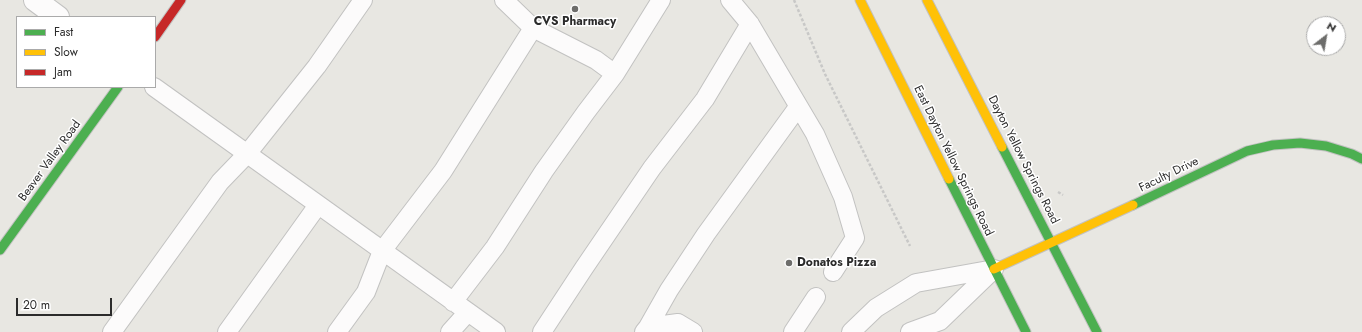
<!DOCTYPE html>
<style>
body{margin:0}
#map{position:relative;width:1362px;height:332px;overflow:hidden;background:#e8e7e2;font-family:Jost,sans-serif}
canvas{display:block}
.legend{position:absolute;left:16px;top:16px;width:140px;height:72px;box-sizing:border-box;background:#fff;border:1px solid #aaa;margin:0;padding:5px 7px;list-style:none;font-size:12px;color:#2b2b2b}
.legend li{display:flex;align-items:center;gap:8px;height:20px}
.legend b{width:20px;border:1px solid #aaa}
.north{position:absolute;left:1306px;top:16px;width:40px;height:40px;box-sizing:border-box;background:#fff;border:1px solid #aaa;border-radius:50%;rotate:31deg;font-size:11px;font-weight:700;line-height:16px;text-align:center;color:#2b2b2b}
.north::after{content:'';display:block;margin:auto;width:14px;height:18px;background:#6d6d6b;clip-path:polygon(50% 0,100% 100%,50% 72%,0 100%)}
.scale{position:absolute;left:16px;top:298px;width:96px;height:18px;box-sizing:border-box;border:2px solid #2b2b2b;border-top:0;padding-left:5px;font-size:12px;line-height:14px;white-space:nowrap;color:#2b2b2b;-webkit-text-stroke:3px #fff;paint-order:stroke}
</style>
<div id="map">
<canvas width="1362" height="332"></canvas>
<ul class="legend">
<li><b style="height:5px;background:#4caf50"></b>Fast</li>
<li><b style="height:5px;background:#ffc107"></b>Slow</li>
<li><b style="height:5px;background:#c62828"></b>Jam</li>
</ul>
<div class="north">N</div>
<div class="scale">20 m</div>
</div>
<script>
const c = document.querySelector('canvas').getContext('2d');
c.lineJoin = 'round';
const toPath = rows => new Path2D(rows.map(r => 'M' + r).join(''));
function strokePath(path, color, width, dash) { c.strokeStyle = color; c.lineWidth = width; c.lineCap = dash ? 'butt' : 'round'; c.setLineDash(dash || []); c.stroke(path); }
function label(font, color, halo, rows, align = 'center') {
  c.font = font + ' Jost,sans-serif'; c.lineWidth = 3; c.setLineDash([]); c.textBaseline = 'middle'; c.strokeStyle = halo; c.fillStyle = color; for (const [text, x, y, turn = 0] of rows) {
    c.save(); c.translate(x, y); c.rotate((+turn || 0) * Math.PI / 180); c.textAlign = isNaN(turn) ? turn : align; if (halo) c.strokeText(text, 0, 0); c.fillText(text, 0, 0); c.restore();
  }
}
const path = toPath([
 [794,0,825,74,910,246],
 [1058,192,1063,195]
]);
const lane = toPath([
 [504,0,533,28,596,60,615,74,661,0],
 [730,0,750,24,815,134,843,197,855,238,833,272],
 [154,87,496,332],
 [453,302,495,247,544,171,586,112,615,74],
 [648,327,669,290,706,234,798,107],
 [112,332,220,182,247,154,317,66,363,0],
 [227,332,318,205],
 [337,332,366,292,382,251,443,171,533,28],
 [450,332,468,312],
 [542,332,584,268,652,168,705,99,750,24],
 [644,332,648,327,678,323,693,332],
 [793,332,816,297],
 [851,332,876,308,916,283,994,269],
 [910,332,940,321,994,269]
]);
const street = toPath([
 [35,0,58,17]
]);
const fast = toPath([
 [1002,147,1097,332],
 [949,179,1026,332],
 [1133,205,1247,151,1273,145,1300,143,1326,146,1352,154,1362,159],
 [0,250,118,87]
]);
const slow = toPath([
 [860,0,949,179],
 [927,0,1002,147],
 [994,269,1133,205]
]);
const jam = toPath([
 [155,37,181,0]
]);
const markers = [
 [575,9,4,"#6d6d6b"],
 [789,263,4,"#6d6d6b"]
];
const poiNames = [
 ["CVS Pharmacy",575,22],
 ["Donatos Pizza",797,263,"left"]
];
const streetNames = [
 ["Dayton Yellow Springs Road",1023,160,63],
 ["Beaver Valley Road",50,161,-54],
 ["East Dayton Yellow Springs Road",953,161,64],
 ["Faculty Drive",1169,175,-26]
];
strokePath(lane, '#c2c2c1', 20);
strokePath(street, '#c2c2c1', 24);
strokePath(fast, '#c2c2c1', 11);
strokePath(slow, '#c2c2c1', 11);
strokePath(jam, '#c2c2c1', 11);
strokePath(path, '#c8c8c7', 2.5, [3, 2]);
strokePath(lane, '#fcfbfb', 18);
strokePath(street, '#fcfbfb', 22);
strokePath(fast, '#4caf50', 9);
strokePath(slow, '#ffc107', 9);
strokePath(jam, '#c62828', 9);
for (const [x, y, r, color] of markers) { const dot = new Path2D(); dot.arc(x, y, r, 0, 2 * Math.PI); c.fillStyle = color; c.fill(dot); strokePath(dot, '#fff', 1.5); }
label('bold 12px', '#2b2b2b', '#fff', poiNames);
label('12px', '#2b2b2b', '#fff', streetNames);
</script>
